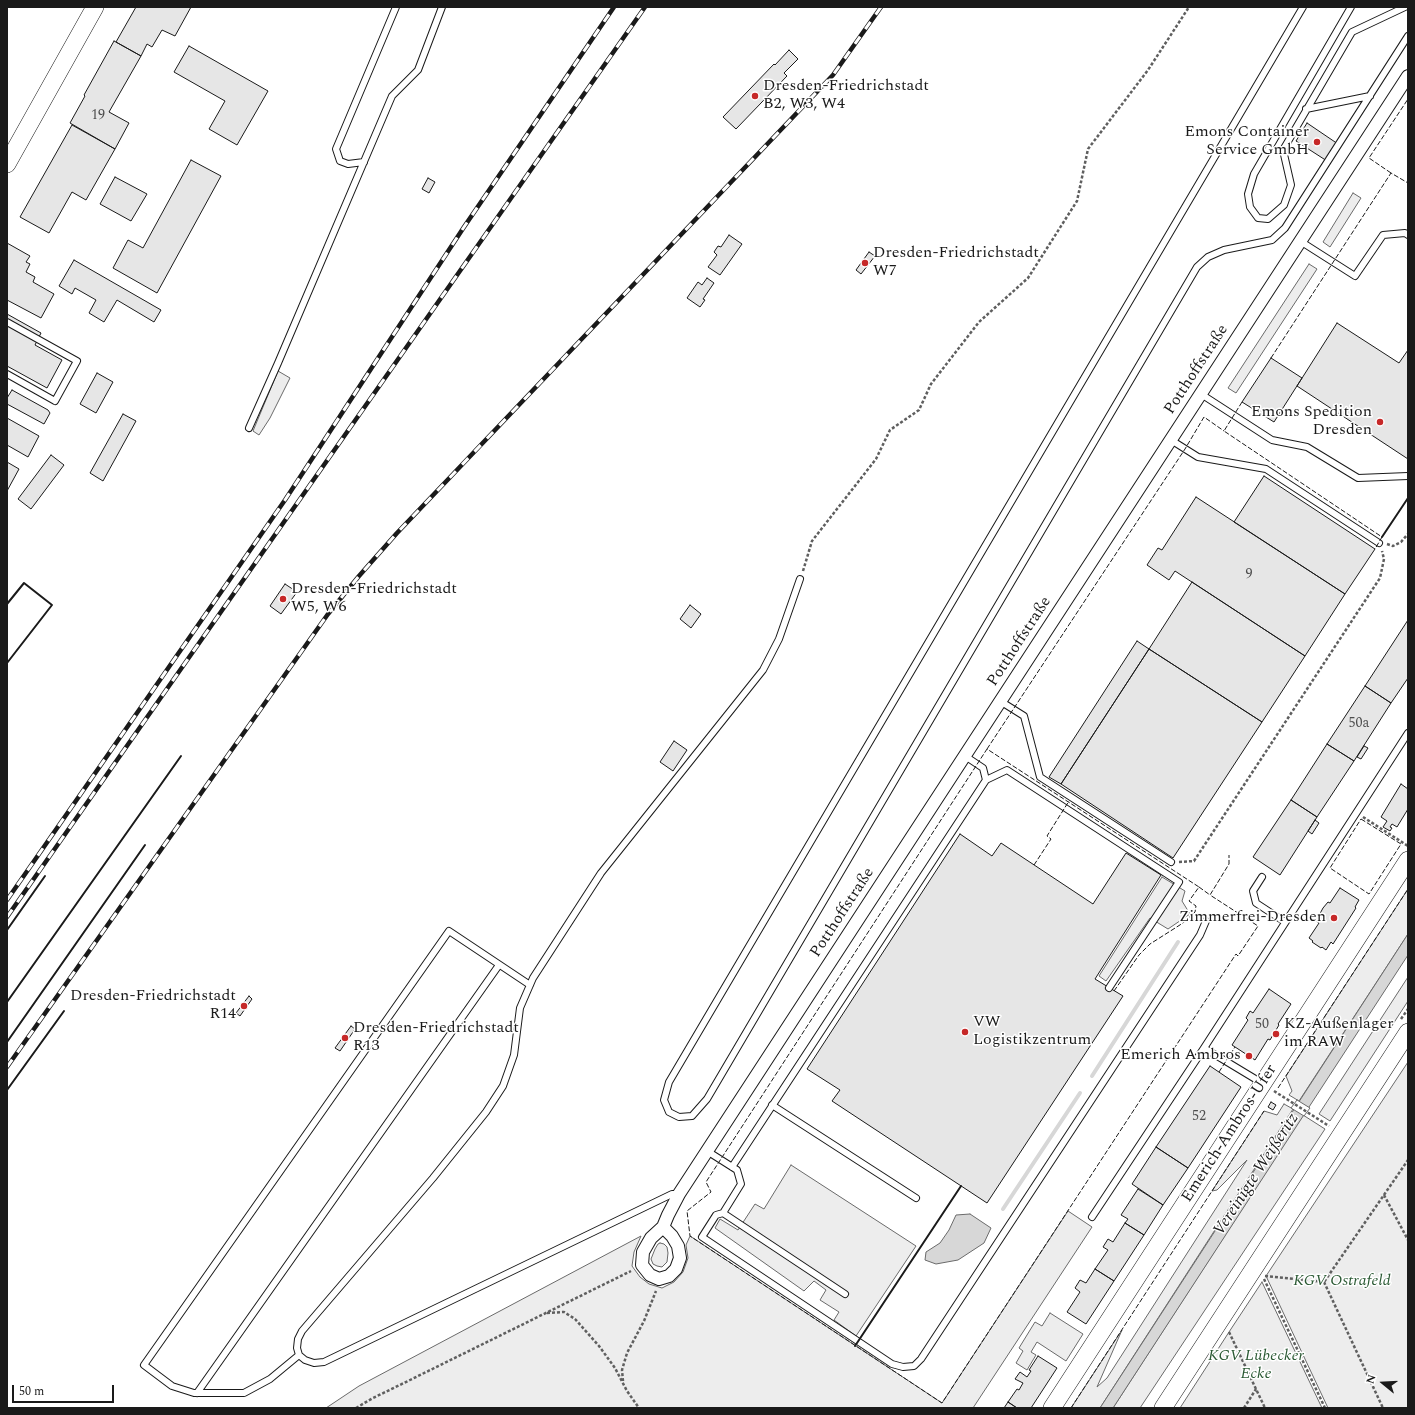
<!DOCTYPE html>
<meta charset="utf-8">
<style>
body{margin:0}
#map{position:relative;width:1415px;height:1415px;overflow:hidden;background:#fff;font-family:Spectral,serif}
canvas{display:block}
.frame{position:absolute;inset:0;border:8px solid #1a1a1a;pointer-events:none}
.north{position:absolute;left:1363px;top:1363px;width:40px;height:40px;-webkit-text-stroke:3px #fff;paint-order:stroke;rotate:288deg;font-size:11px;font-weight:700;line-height:16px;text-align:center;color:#1a1a1a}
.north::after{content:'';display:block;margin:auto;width:14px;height:18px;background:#1a1a1a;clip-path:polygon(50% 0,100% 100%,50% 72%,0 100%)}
.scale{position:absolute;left:12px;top:1385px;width:102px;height:18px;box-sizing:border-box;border:2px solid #1a1a1a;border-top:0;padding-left:5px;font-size:12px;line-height:14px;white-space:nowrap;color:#1a1a1a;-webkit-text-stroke:3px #fff;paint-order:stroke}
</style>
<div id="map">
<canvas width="1415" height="1415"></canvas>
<div class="frame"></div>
<div class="north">N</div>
<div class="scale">50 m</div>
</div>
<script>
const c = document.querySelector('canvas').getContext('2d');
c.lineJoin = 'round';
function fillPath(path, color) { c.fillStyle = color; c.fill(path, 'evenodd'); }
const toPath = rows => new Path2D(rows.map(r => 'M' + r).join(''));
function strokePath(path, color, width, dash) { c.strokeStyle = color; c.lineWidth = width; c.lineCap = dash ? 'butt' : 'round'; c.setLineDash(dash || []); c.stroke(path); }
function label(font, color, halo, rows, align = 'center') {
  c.font = font + ' Spectral,serif'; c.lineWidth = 3; c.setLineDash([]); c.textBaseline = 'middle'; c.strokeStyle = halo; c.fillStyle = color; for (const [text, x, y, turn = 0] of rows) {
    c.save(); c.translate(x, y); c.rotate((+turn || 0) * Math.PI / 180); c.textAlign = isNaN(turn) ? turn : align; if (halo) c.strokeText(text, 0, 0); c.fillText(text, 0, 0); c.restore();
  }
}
const built = toPath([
 [1353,193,1361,198,1330,247,1323,242,1353,193],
 [1309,264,1317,269,1236,393,1228,388,1309,264],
 [278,371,290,378,270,418,259,435,253,431,278,371],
 [1162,877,1185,891,1182,901,1190,914,1168,929,1150,918,1106,981,1099,976,1162,877],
 [1408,889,1408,934,1299,1101,1289,1095,1292,1091,1286,1076,1408,889],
 [1408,977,1408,1001,1330,1121,1319,1114,1408,977],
 [1408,1062,1408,1408,1328,1408,1266,1276,1408,1062],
 [1284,1104,1293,1109,1100,1408,1071,1408,1122,1330,1097,1387,1107,1378,1247,1160,1217,1190,1212,1191,1264,1111,1277,1115,1284,1104],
 [1303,1115,1325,1129,1140,1408,1113,1408,1303,1115],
 [791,1165,916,1246,856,1336,834,1320,839,1312,820,1300,826,1290,814,1281,804,1291,715,1228,720,1219,738,1230,755,1204,764,1209,791,1165],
 [1068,1211,1092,1227,973,1408,326,1408,359,1386,641,1236,634,1252,632,1266,640,1277,649,1284,662,1288,674,1282,683,1272,688,1258,686,1245,690,1236,942,1403,1068,1211],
 [660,1243,664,1244,667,1247,668,1253,667,1262,662,1267,657,1266,653,1264,651,1259,655,1249,658,1244,660,1243],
 [1262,1282,1322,1408,1180,1408,1229,1332,1262,1282],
 [1050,1313,1083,1334,1066,1361,1037,1342,1031,1352,1036,1355,1027,1370,1016,1363,1023,1351,1019,1348,1035,1322,1042,1326,1050,1313]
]);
const water = toPath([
 [1408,934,1408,955,1113,1408,1100,1408,1408,934],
 [970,1214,991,1228,984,1243,958,1260,936,1264,925,1260,926,1252,940,1243,949,1230,956,1215,970,1214]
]);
const pier = toPath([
 [1297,1100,1310,1108,1304,1116,1291,1108,1297,1100]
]);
const stream = toPath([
 [1092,1076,1178,942],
 [1003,1209,1080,1093]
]);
const building = toPath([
 [136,7,191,7,175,36,162,30,152,47,147,44,141,56,116,42,136,7],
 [114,41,141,56,109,112,129,123,115,149,70,123,85,96,84,95,114,41],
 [189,46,268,91,237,145,209,129,225,101,174,72,189,46],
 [789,50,798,59,784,73,787,76,736,129,723,117,774,64,775,65,789,50],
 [1307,123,1338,144,1327,161,1296,141,1307,123],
 [72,125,115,149,86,200,72,192,49,233,20,217,72,125],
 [191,160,221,176,157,293,113,268,128,240,143,248,191,160],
 [115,177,147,194,131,221,100,204,115,177],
 [428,178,435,182,429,193,422,189,428,178],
 [729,235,742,244,720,275,708,267,717,255,714,252,718,246,721,247,729,235],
 [7,243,30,256,26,262,30,264,26,272,35,277,33,282,54,294,41,318,7,300,7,243],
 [869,252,875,256,861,274,856,270,869,252],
 [74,260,161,310,154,322,117,300,104,322,89,313,96,300,75,288,72,294,59,286,74,260],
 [707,278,714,283,703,299,705,300,700,307,687,298,698,282,702,285,707,278],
 [7,314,41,333,35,345,62,360,47,388,7,366,7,314],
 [1337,323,1399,363,1408,350,1408,459,1297,386,1337,323],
 [1271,358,1302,378,1274,422,1242,402,1271,358],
 [97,373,113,382,96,413,80,404,97,373],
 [12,390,48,410,50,413,44,424,7,404,7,398,12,390],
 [123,414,136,421,103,481,90,473,123,414],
 [7,418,39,436,28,457,7,445,7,418],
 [51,455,64,465,31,509,18,499,51,455],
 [7,462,19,469,7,491,7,462],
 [1264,476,1375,549,1345,594,1234,522,1264,476],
 [1196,497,1345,594,1305,656,1175,571,1169,580,1147,565,1158,548,1162,550,1196,497],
 [1192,582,1305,656,1262,722,1149,649,1192,582],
 [285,584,297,592,281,614,270,606,285,584],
 [690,605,701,614,691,628,680,619,690,605],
 [1408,620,1408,678,1391,703,1365,686,1408,620],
 [1137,641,1149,649,1061,784,1049,777,1137,641],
 [1149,649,1262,722,1173,858,1061,784,1149,649],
 [1365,686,1391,703,1354,761,1327,744,1365,686],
 [674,741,687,750,673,771,660,762,674,741],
 [1327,744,1354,761,1317,817,1291,800,1327,744],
 [1364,746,1368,748,1361,759,1357,757,1364,746],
 [1401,784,1408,789,1408,809,1397,827,1392,824,1390,827,1392,828,1390,831,1383,827,1387,821,1381,817,1401,784],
 [1291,800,1317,817,1280,875,1253,857,1291,800],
 [1315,820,1319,823,1312,834,1308,831,1315,820],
 [960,834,992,856,1001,843,1093,904,1126,853,1161,875,1095,979,1123,996,987,1203,832,1101,840,1090,807,1069,960,834],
 [1340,888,1359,900,1355,907,1356,908,1333,944,1331,942,1326,950,1322,947,1321,948,1312,942,1313,941,1309,938,1319,923,1316,921,1323,908,1328,902,1330,903,1340,888],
 [1269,989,1291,1004,1278,1024,1279,1025,1270,1040,1268,1039,1255,1060,1232,1045,1248,1020,1246,1018,1250,1011,1253,1013,1269,989],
 [249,996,252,999,240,1016,236,1013,249,996],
 [351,1026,355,1029,340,1051,335,1048,351,1026],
 [1210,1066,1241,1087,1188,1168,1156,1147,1210,1066],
 [1271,1102,1276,1105,1273,1110,1268,1107,1271,1102],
 [1156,1147,1188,1168,1163,1205,1132,1184,1156,1147],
 [1138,1189,1163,1205,1144,1235,1125,1223,1128,1219,1121,1215,1138,1189],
 [1125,1223,1144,1235,1114,1281,1095,1269,1108,1250,1103,1247,1108,1239,1113,1242,1125,1223],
 [1095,1269,1114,1281,1086,1324,1067,1312,1080,1292,1075,1288,1080,1280,1086,1283,1095,1269],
 [1038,1356,1057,1368,1031,1408,1017,1408,1008,1402,1017,1389,1019,1390,1023,1383,1015,1379,1020,1372,1027,1377,1031,1371,1029,1370,1038,1356],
 [1008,1402,1017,1408,1004,1408,1008,1402]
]);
const path = toPath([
 [1387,544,1393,546,1401,542,1408,534],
 [803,571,812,541,876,459,890,430,919,410,931,384,979,322,1028,278,1077,201,1088,149,1148,70,1189,7],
 [1363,817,1408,846],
 [1179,862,1194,861,1380,578,1384,559,1382,551],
 [1401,1019,1408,1009],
 [1274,1091,1329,1126],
 [1384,1195,1408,1240],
 [1265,1276,1324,1282,1408,1160],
 [1264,1279,1325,1408],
 [1324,1282,1383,1408],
 [547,1313,564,1312,575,1319,599,1346,615,1368,627,1391,639,1408],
 [1229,1332,1265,1408],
 [623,1381,622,1370,627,1353,644,1321,656,1291],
 [356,1408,373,1398,410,1380,631,1271],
 [1244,1408,1256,1389]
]);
const service = toPath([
 [1303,7,669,1082,664,1100,669,1112,679,1117,692,1116,707,1099,1197,267,1208,257,1224,250,1272,240,1285,228,1408,36],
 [1351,7,1254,174,1248,194,1250,207,1258,218,1268,219,1284,205,1291,185,1283,150,1352,32,1405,7],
 [1306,109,1370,96],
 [364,162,348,164,340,161,336,149,396,7],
 [1300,241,1355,276,1383,235,1405,233,1408,235],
 [7,322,77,361,55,401,7,374],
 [1201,394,1272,440,1307,447,1358,478,1408,476],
 [249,428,278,363,392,96,418,70,442,7],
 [1171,440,1198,457,1266,469,1379,543],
 [1000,701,1024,716,1040,777,1171,862],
 [986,780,1007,770,1179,882,1109,988],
 [1262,877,1253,891,1256,903,1285,922],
 [1204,1048,1262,1083],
 [772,1105,916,1198],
 [707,1151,737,1170,741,1184,723,1213,845,1294],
 [732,1167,986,780,983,768,965,756],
 [679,1194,672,1194,324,1362,314,1363,305,1360,299,1355,297,1348,298,1339,302,1331,433,1178,486,1112,503,1086,514,1055,520,1008,533,978,601,873,763,670,779,639,800,579],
 [723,1213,716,1215,702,1237,892,1364,903,1367,914,1366,921,1359,1200,935,1206,921],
 [1092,1217,1204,1048,1408,733],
 [299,1355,270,1379,244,1393,194,1393,172,1386,144,1365,449,931,530,985],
 [197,1393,499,965]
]);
const minor = toPath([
 [663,1227,672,1236,678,1246,680,1258,676,1269,669,1276,659,1279,650,1275,642,1265,643,1252,651,1238,663,1227,668,1215,679,1194,1408,76]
]);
const secondary = toPath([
 [7,164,95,7],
 [1052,1408,1408,860],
 [1163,1408,1408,1032]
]);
const rail = toPath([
 [7,900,285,500,464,227,614,7],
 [7,917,645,7],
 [7,1067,328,614,359,576,397,533,833,75,881,7]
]);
const fence = toPath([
 [1391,173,1369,158,1408,99],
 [1271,358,1391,173,1408,183],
 [1242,402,1224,431,1382,537,1375,549],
 [987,749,1185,449,1204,417,1224,431],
 [1361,819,1401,844,1369,894,1330,868,1361,819],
 [1034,865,1051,839,1047,836,1069,801],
 [1199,887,1210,895,1229,864,1229,855],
 [1114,991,1139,955,1150,944,1183,923,1195,912,1196,906,1189,901,1199,887,987,749,706,1182,711,1192,687,1211,690,1236,942,1403,1236,954,1238,956,1258,926,1210,895],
 [1219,1072,1235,1047],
 [1278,1088,1408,889],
 [1071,1408,1264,1111]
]);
const wall = toPath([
 [1382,537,1408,498],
 [7,604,24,583,52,605,7,663],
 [7,930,45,876],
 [7,1002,181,756],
 [7,1042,145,845],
 [7,1090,64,1011],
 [855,1346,961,1186]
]);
const markers = [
 [755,96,4,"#c62828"],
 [1317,142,4,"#c62828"],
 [865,263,4,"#c62828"],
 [1380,422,4,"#c62828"],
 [283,599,4,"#c62828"],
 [1334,918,4,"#c62828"],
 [244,1006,4,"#c62828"],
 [965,1032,4,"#c62828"],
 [1276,1034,4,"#c62828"],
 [345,1038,4,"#c62828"],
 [1249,1056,4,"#c62828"]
];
const numberNames = [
 ["19",98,116],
 ["9",1249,575],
 ["50a",1359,724],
 ["50",1262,1025],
 ["52",1199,1117]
];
const poiNames = [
 ["Dresden-Friedrichstadt",763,87],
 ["B2, W3, W4",763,105],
 ["Emons Container",1309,133,"right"],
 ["Service GmbH",1309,151,"right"],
 ["Dresden-Friedrichstadt",873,254],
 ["W7",873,272],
 ["Emons Spedition",1372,413,"right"],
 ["Dresden",1372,431,"right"],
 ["Dresden-Friedrichstadt",291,590],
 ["W5, W6",291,608],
 ["Zimmerfrei-Dresden",1326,918,"right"],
 ["Dresden-Friedrichstadt",236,997,"right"],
 ["R14",236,1015,"right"],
 ["VW",973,1023],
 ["Logistikzentrum",973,1041],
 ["KZ-Außenlager",1284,1025],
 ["im RAW",1284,1043],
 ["Dresden-Friedrichstadt",353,1029],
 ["R13",353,1047],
 ["Emerich Ambros",1241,1056,"right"]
];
const streetNames = [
 ["Potthoffstraße",1197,370,-57],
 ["Potthoffstraße",1020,642,-57],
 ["Potthoffstraße",843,913,-57],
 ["Emerich-Ambros-Ufer",1230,1134,-57]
];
const parkNames = [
 ["KGV Ostrafeld",1342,1282],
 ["KGV Lübecker",1256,1357],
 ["Ecke",1256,1375]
];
const waterNames = [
 ["Vereinigte Weißeritz",1257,1175,-57]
];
fillPath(built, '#ededed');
strokePath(built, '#6a6a6a', 1);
fillPath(water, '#d7d7d7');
strokePath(water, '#6a6a6a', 1);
fillPath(pier, '#fff');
strokePath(pier, '#6a6a6a', 1);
strokePath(stream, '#d7d7d7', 4);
fillPath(building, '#e6e6e6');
strokePath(building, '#1a1a1a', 1);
strokePath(service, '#1a1a1a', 8);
strokePath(minor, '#1a1a1a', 14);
strokePath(secondary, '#1a1a1a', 18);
strokePath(path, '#5f5f5f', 2.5, [3, 2]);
strokePath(service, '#fff', 6);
strokePath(minor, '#fff', 12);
strokePath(secondary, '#fff', 17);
strokePath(rail, '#1a1a1a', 4.5);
strokePath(rail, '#fff', 3, [9]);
strokePath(fence, '#1a1a1a', 1, [5, 2]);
strokePath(wall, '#1a1a1a', 2);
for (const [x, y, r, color] of markers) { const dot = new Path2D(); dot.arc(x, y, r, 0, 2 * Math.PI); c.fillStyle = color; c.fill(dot); strokePath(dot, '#fff', 1.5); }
label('14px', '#4d4d4d', null, numberNames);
label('16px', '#1a1a1a', '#fff', poiNames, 'left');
label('16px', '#1a1a1a', '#fff', streetNames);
label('italic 16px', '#2b5a34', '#fff', parkNames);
label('italic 17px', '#1a1a1a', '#fff', waterNames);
</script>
